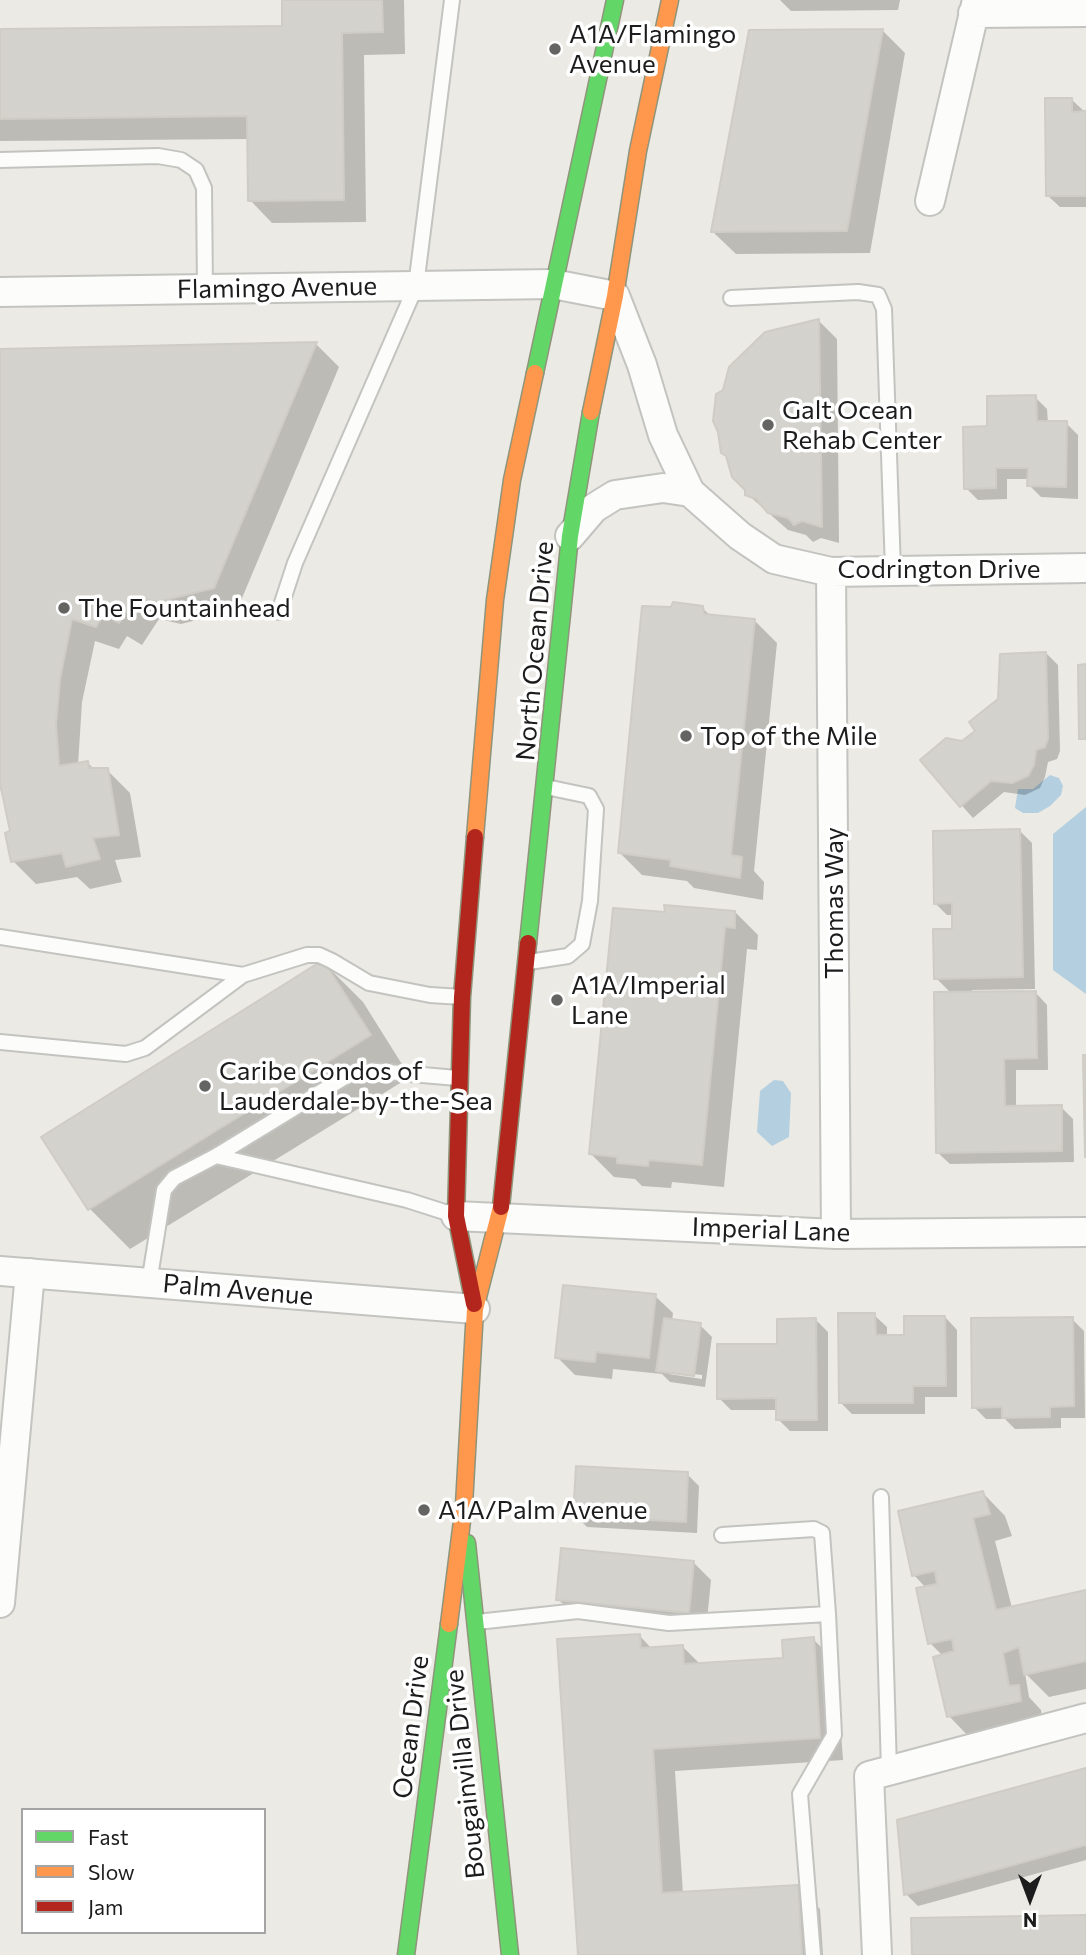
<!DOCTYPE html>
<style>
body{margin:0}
#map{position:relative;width:1086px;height:1955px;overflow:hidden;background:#ebeae4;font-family:Commissioner,sans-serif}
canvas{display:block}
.legend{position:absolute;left:21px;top:1808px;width:245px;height:126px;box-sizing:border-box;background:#fff;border:2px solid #a4a4a4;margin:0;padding:9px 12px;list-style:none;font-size:21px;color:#1c1c1c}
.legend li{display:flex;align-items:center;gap:14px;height:35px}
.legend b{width:35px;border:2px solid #a4a4a4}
.north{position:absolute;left:995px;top:1864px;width:70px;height:70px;-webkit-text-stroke:5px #fff;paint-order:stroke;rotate:180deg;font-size:19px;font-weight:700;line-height:28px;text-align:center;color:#1c1c1c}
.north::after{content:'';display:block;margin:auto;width:24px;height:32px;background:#1c1c1c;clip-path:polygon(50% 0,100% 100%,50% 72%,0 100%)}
</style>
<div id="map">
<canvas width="1086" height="1955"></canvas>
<ul class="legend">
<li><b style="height:9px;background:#63d668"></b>Fast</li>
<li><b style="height:9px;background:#ff974d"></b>Slow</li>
<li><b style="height:9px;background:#b3261e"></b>Jam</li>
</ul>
<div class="north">N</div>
</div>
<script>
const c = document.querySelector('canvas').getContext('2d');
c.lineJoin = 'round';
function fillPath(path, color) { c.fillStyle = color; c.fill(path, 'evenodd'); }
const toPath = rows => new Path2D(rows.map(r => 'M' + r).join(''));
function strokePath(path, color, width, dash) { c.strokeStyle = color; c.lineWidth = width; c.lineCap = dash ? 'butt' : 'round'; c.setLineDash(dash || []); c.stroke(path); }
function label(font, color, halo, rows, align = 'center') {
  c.font = font + ' Commissioner,sans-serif'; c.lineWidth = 7; c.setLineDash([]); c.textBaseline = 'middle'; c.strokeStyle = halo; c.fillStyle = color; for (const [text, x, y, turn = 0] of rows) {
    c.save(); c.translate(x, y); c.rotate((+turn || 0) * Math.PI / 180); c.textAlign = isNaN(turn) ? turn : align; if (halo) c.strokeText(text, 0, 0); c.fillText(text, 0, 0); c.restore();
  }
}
const water = toPath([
 [1050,775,1059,778,1063,786,1061,795,1050,806,1038,813,1023,813,1015,808,1018,789,1033,789],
 [1086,807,1086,994,1053,970,1053,834],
 [774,1080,783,1081,791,1093,789,1137,772,1146,757,1132,760,1091]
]);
const shadow = toPath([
 [284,0,404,0,405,54,364,55,366,222,272,223,250,200,249,139,0,141,0,31,284,28],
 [780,0,900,0,898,10,791,11],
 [882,30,905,53,870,253,736,254,713,232],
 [1072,100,1086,113,1086,207,1060,207,1047,195],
 [819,321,837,339,839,543,821,538,813,542,806,535,788,530,747,494],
 [316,344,339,367,237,610,181,624,159,619,142,645,127,636,119,649,95,641,82,702,78,765,88,763,94,769,107,770,130,793,141,857,115,860,122,882,90,889,77,877,36,884,13,861,12,831,0,788,0,350],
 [1035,397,1047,409,1048,423,1066,423,1078,435,1078,499,1041,497,1029,485,1029,479,1007,479,1007,499,978,500,966,488],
 [702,608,711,616,754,620,777,643,754,871,764,882,763,900,694,888,687,881,642,875,619,852],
 [1046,653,1058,665,1060,751,1057,759,1048,762,1045,777,1040,788,1025,795,1004,792,973,818,922,761,963,743,977,731,1000,700],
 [1020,831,1032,843,1035,989,972,990,972,993,1035,992,1047,1005,1048,1070,1016,1070,1016,1108,1061,1107,1073,1119,1074,1162,950,1164,937,1152,951,993,936,978,954,931,954,915,947,915,935,903],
 [735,912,758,935,757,950,747,949,724,1187,672,1182,671,1188,642,1186,635,1179,614,1177,591,1154,668,914],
 [323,962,363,1002,410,1077,130,1249,90,1209],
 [655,1296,673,1313,672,1321,700,1325,712,1337,705,1387,670,1382,662,1374,613,1369,612,1379,575,1375,557,1357],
 [669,1371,702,1375,702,1379,669,1374],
 [874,1315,887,1327,887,1336,906,1336,945,1317,957,1330,957,1397,925,1397,925,1414,852,1414,840,1402],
 [1072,1319,1084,1331,1085,1418,1061,1418,1061,1428,1015,1429,1005,1419,986,1419,974,1407],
 [816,1320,828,1332,828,1431,790,1431,778,1419,778,1410,731,1410,719,1398,779,1346],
 [687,1474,699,1486,697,1533,587,1527,575,1515],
 [983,1493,1005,1516,1012,1536,995,1541,1012,1608,1086,1591,1086,1689,1049,1697,1025,1673,1029,1697,1041,1710,1043,1724,971,1739,949,1716,943,1656,930,1643,926,1588,914,1575],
 [693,1562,711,1580,706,1630,576,1617,558,1599],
 [639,1635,652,1649,683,1647,701,1665,785,1659,813,1639,836,1662,843,1760,675,1771,683,1894,797,1886,820,1909,823,1955,579,1955],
 [1086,1770,1086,1860,918,1906,906,1894]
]);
const building = toPath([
 [282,0,382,0,383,32,342,33,344,200,248,201,247,116,0,119,0,29,282,26,282,0],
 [883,29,847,231,711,232,749,30,883,29],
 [1045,98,1072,98,1072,112,1086,111,1086,196,1046,196,1045,98],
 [819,319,822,527,802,521,794,525,788,518,768,513,756,499,745,495,745,490,732,477,726,456,721,453,718,432,713,421,716,394,723,390,729,367,765,332,819,319],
 [317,342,214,588,157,602,136,597,119,623,103,614,96,627,72,619,60,679,56,724,59,766,88,761,89,768,108,768,119,835,93,838,100,859,66,867,62,853,11,862,5,833,10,831,0,783,0,349,317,342],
 [1036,395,1037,421,1067,421,1066,487,1027,486,1028,468,996,468,996,488,964,489,963,427,987,426,987,396,1036,395],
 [673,602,703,606,704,614,755,619,731,855,742,857,740,878,670,866,671,860,618,853,642,606,671,607,673,602],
 [1046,652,1048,739,1045,747,1036,750,1034,765,1028,776,1012,783,991,781,960,807,920,760,946,738,962,741,975,731,969,722,998,699,1000,654,1046,652],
 [1086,664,1086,739,1079,739,1078,665,1086,664],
 [1020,829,1023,977,934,979,933,929,952,929,952,903,934,904,933,831,1020,829],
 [664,905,735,911,735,928,725,927,702,1165,649,1160,648,1166,617,1163,617,1157,589,1154,613,908,665,912,664,905],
 [323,960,371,1035,88,1210,41,1137,323,960],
 [1036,991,1037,1058,1004,1059,1005,1106,1062,1105,1062,1151,936,1153,934,992,1036,991],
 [1083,1055,1086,1055,1086,1157,1085,1157,1083,1055],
 [563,1285,656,1294,649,1358,596,1352,595,1362,555,1358,563,1285],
 [838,1313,875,1313,876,1335,904,1335,904,1316,945,1316,946,1386,913,1386,913,1403,839,1403,838,1313],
 [1073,1317,1074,1406,1050,1407,1050,1417,1002,1418,1002,1407,972,1408,971,1318,1073,1317],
 [664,1318,701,1323,694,1376,656,1371,664,1318],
 [816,1318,817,1420,776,1420,776,1398,717,1399,717,1344,777,1344,777,1319,816,1318],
 [576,1466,688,1472,686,1522,573,1516,576,1466],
 [983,1491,990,1514,973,1518,996,1610,1086,1590,1086,1661,1024,1675,1019,1647,1003,1653,1009,1686,1019,1685,1021,1701,947,1717,933,1657,954,1651,952,1639,928,1644,916,1588,937,1584,935,1571,912,1576,898,1511,983,1491],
 [561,1548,694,1561,689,1613,556,1600,561,1548],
 [640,1634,641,1648,683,1645,684,1664,783,1658,782,1640,814,1637,820,1738,653,1749,662,1893,798,1885,802,1955,578,1955,557,1639,640,1634],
 [1086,1768,1086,1845,904,1895,897,1820,1086,1768],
 [1086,1915,1086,1955,912,1955,911,1918,1086,1915]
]);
const lane = toPath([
 [0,160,158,156,181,160,196,170,204,188,205,289],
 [731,298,858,292,878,295,884,309,893,570],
 [279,612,295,563,416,286,452,0],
 [0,937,243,975],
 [529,962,568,956,582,944,590,901,596,809,589,796,546,787],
 [0,1042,126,1054,145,1048,243,975,307,955,319,955,332,961,369,983,430,995,462,997],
 [216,1156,407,1200,454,1215],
 [149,1283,164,1190,174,1178,216,1156,350,1074,376,1071,457,1078],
 [881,1497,889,1770],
 [477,1622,578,1611,669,1623,828,1614,822,1533,814,1529,722,1535],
 [813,1955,800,1794,834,1735,828,1614]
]);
const street = toPath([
 [973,13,1086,12],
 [930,201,977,0],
 [0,292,553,284,615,296,642,365,663,435,690,492,740,536,774,559,831,572,1086,568],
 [570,536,594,508,615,495,663,488,690,492],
 [831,572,836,1234],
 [456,1216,836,1234,1086,1232],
 [0,1271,475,1309],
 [0,1603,30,1273],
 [877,1955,869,1776,1086,1718]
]);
const fast = toPath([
 [535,373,615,0],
 [528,943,570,536,591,412],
 [467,1543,510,1955],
 [406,1955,449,1624]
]);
const slow = toPath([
 [591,412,615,296,638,151,670,0],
 [475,837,495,600,512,480,535,373],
 [449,1624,464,1505,475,1309,501,1207]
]);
const jam = toPath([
 [501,1207,528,943],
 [474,1304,456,1216,462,997,475,837]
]);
const markers = [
 [555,49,7,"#646462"],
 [768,425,7,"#646462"],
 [64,608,7,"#646462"],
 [686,736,7,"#646462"],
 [557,1000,7,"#646462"],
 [205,1086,7,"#646462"],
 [424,1510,7,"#646462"]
];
const poiNames = [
 ["A1A/Flamingo",569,34],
 ["Avenue",569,64],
 ["Galt Ocean",782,410],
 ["Rehab Center",782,440],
 ["The Fountainhead",78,608],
 ["Top of the Mile",700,736],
 ["A1A/Imperial",571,985],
 ["Lane",571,1015],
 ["Caribe Condos of",219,1071],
 ["Lauderdale-by-the-Sea",219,1101],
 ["A1A/Palm Avenue",438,1510]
];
const streetNames = [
 ["Flamingo Avenue",277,288,-1],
 ["Codrington Drive",939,569],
 ["North Ocean Drive",535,651,-85],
 ["Thomas Way",834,903,-90],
 ["Imperial Lane",771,1230,2],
 ["Palm Avenue",238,1290,5],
 ["Ocean Drive",411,1727,-83],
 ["Bougainvilla Drive",465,1774,-96]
];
fillPath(water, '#b4cfe0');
fillPath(shadow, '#0003');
fillPath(building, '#d4d2cc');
strokePath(building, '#ceccc5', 2);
strokePath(lane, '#c3c3c0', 18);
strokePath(street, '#c3c3c0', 32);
strokePath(fast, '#8f957c', 19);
strokePath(slow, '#8f957c', 19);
strokePath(jam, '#8f957c', 19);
strokePath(lane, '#fcfcfb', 14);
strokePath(street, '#fcfcfb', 28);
strokePath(fast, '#63d668', 16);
strokePath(slow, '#ff974d', 16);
strokePath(jam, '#b3261e', 16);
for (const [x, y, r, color] of markers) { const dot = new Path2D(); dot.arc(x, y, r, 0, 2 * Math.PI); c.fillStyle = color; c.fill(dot); strokePath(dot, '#fff', 2.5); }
label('26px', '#1c1c1c', '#fff', poiNames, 'left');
label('26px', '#1c1c1c', '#fff', streetNames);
</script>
